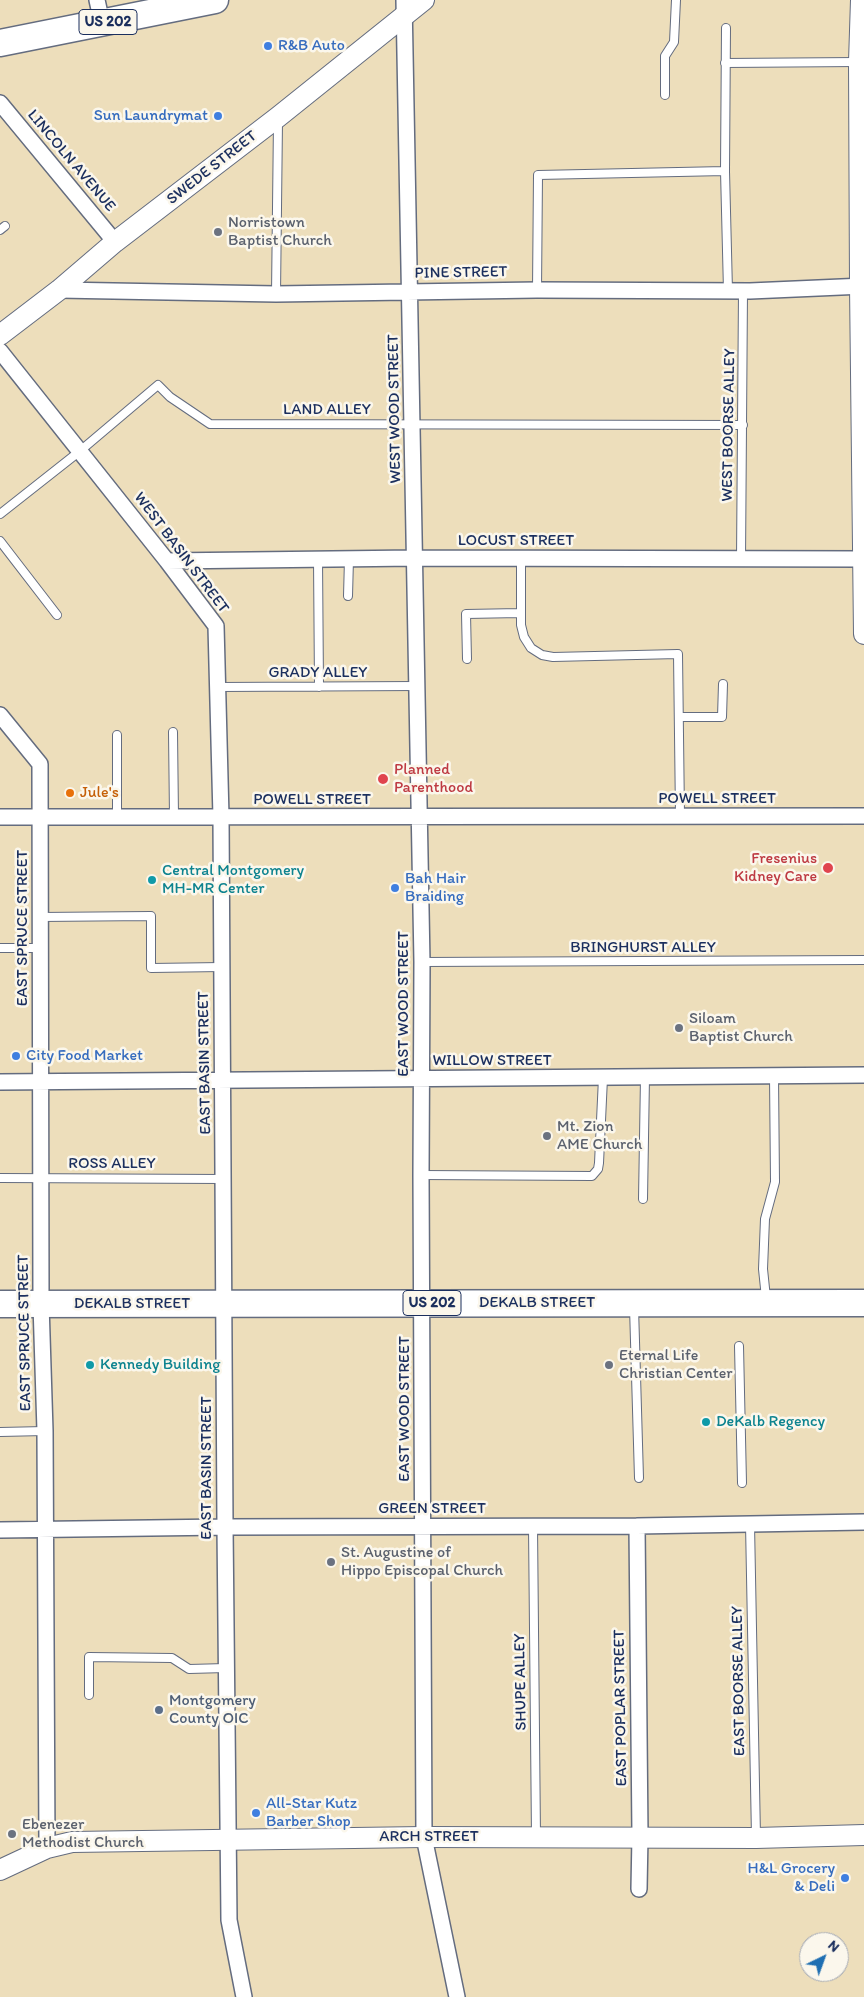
<!DOCTYPE html>
<style>
body{margin:0}
#map{position:relative;width:864px;height:1997px;overflow:hidden;background:#eddebb;font-family:Itim,sans-serif}
canvas{display:block}
.north{position:absolute;left:799px;top:1932px;width:50px;height:50px;box-sizing:border-box;background:#fbf7ec;border:1px solid #a1a7b3;border-radius:50%;rotate:42deg;font-size:14px;font-weight:700;line-height:20px;text-align:center;color:#1b2f5e}
.north::after{content:'';display:block;margin:auto;width:18px;height:22px;background:#1f6fb2;clip-path:polygon(50% 0,100% 100%,50% 72%,0 100%)}
</style>
<div id="map">
<canvas width="864" height="1997"></canvas>
<div class="north">N</div>
</div>
<script>
const c = document.querySelector('canvas').getContext('2d');
c.lineJoin = 'round';
const toPath = rows => new Path2D(rows.map(r => 'M' + r).join(''));
function strokePath(path, color, width, dash) { c.strokeStyle = color; c.lineWidth = width; c.lineCap = dash ? 'butt' : 'round'; c.setLineDash(dash || []); c.stroke(path); }
function label(font, color, halo, rows, align = 'center') {
  c.font = font + ' Itim,sans-serif'; c.lineWidth = 5; c.setLineDash([]); c.textBaseline = 'middle'; c.strokeStyle = halo; c.fillStyle = color; for (const [text, x, y, turn = 0] of rows) {
    c.save(); c.translate(x, y); c.rotate((+turn || 0) * Math.PI / 180); c.textAlign = isNaN(turn) ? turn : align; if (halo) c.strokeText(text, 0, 0); c.fillText(text, 0, 0); c.restore();
  }
}
const service = toPath([
 [726,28,725,171,728,291],
 [725,63,858,62],
 [665,95,665,56,674,42,676,0],
 [0,230,5,226],
 [537,290,538,175,725,171],
 [276,294,278,121],
 [0,514,80,451,158,385,170,397,210,424,743,425],
 [0,541,57,615],
 [318,559,319,687],
 [521,559,521,625,524,637,531,648,542,655,553,657,678,654,680,816],
 [741,560,743,291],
 [348,596,349,559],
 [467,659,466,614,520,613],
 [218,687,418,686],
 [679,717,722,717,723,684],
 [173,732,174,817],
 [117,735,117,817],
 [40,917,151,916,151,968,222,967],
 [0,948,40,948],
 [422,962,864,960],
 [421,1175,592,1176,598,1169,599,1163,603,1078],
 [0,1178,224,1179],
 [643,1199,645,1077],
 [766,1298,763,1269,765,1219,775,1182,774,1076],
 [634,1307,639,1478],
 [739,1346,742,1483],
 [0,1432,45,1431],
 [750,1524,756,1837],
 [533,1526,536,1837],
 [89,1695,89,1657,172,1658,189,1669,226,1668]
]);
const minor = toPath([
 [97,0,102,23],
 [404,0,422,962,421,1175,424,1837,457,1997],
 [0,103,115,242],
 [59,290,276,294,537,290,750,291,864,286],
 [0,351,167,561,216,626,221,817,225,1527,229,1920,244,1997],
 [167,561,415,558,864,559],
 [0,715,40,764,41,1304,45,1431,47,1848],
 [0,817,864,816],
 [0,1082,864,1075],
 [637,1526,640,1836,639,1889],
 [0,1530,225,1527,637,1526,864,1522]
]);
const tertiary = toPath([
 [861,0,859,62,860,286,864,634],
 [0,335,59,290,115,242,278,117,424,0],
 [0,1870,47,1848,72,1842,424,1837,756,1838,864,1835]
]);
const trunk = toPath([
 [0,43,215,0],
 [0,1304,864,1303]
]);
const markers = [
 [268,46,5,"#3f7fe0"],
 [218,116,5,"#3f7fe0"],
 [218,232,5,"#6b7280"],
 [383,779,6,"#e0444e"],
 [70,793,5,"#e8710a"],
 [828,868,6,"#e0444e"],
 [152,880,5,"#0f9aa8"],
 [395,888,5,"#3f7fe0"],
 [679,1028,5,"#6b7280"],
 [16,1056,5,"#3f7fe0"],
 [547,1136,5,"#6b7280"],
 [90,1365,5,"#0f9aa8"],
 [609,1365,5,"#6b7280"],
 [706,1422,5,"#0f9aa8"],
 [331,1562,5,"#6b7280"],
 [159,1710,5,"#5c6f8a"],
 [256,1813,5,"#3f7fe0"],
 [12,1834,5,"#6b7280"],
 [845,1878,5,"#3f7fe0"]
];
const shields = [
 [108,22,58],
 [432,1303,58]
];
const shieldNames = [
 ["US 202",108,22],
 ["US 202",432,1303]
];
const shopNames = [
 ["R&B Auto",278,46],
 ["Sun Laundrymat",208,116,"right"],
 ["Bah Hair",405,879],
 ["Braiding",405,897],
 ["City Food Market",26,1056],
 ["All-Star Kutz",266,1804],
 ["Barber Shop",266,1822],
 ["H&L Grocery",835,1869,"right"],
 ["& Deli",835,1887,"right"]
];
const streetNames = [
 ["LINCOLN AVENUE",71,161,50],
 ["SWEDE STREET",212,168,-38],
 ["PINE STREET",461,273,-1],
 ["WEST WOOD STREET",395,409,-91],
 ["LAND ALLEY",327,410],
 ["WEST BOORSE ALLEY",729,425,-89],
 ["LOCUST STREET",516,541],
 ["WEST BASIN STREET",181,553,53],
 ["GRADY ALLEY",318,673],
 ["POWELL STREET",717,799],
 ["POWELL STREET",312,800],
 ["EAST SPRUCE STREET",23,928,-90],
 ["BRINGHURST ALLEY",643,948],
 ["EAST WOOD STREET",404,1004,-90],
 ["WILLOW STREET",492,1061],
 ["EAST BASIN STREET",205,1063,-91],
 ["ROSS ALLEY",112,1164],
 ["DEKALB STREET",537,1303],
 ["DEKALB STREET",132,1304],
 ["EAST SPRUCE STREET",25,1333,-91],
 ["EAST WOOD STREET",405,1409,-90],
 ["EAST BASIN STREET",207,1468,-90],
 ["GREEN STREET",432,1509],
 ["EAST BOORSE ALLEY",739,1681,-91],
 ["SHUPE ALLEY",521,1682,-91],
 ["EAST POPLAR STREET",621,1708,-91],
 ["ARCH STREET",429,1837]
];
const worshipNames = [
 ["Norristown",228,223],
 ["Baptist Church",228,241],
 ["Siloam",689,1019],
 ["Baptist Church",689,1037],
 ["Mt. Zion",557,1127],
 ["AME Church",557,1145],
 ["Eternal Life",619,1356],
 ["Christian Center",619,1374],
 ["St. Augustine of",341,1553],
 ["Hippo Episcopal Church",341,1571],
 ["Ebenezer",22,1825],
 ["Methodist Church",22,1843]
];
const healthNames = [
 ["Planned",394,770],
 ["Parenthood",394,788],
 ["Fresenius",817,859,"right"],
 ["Kidney Care",817,877,"right"]
];
const foodNames = [
 ["Jule's",80,793]
];
const cultureNames = [
 ["Central Montgomery",162,871],
 ["MH-MR Center",162,889],
 ["Kennedy Building",100,1365],
 ["DeKalb Regency",716,1422]
];
const serviceNames = [
 ["Montgomery",169,1701],
 ["County OIC",169,1719]
];
strokePath(service, '#646c7f', 10);
strokePath(minor, '#646c7f', 18);
strokePath(tertiary, '#646c7f', 22);
strokePath(trunk, '#646c7f', 29);
strokePath(service, '#fff', 8);
strokePath(minor, '#fff', 15);
strokePath(tertiary, '#fff', 20);
strokePath(trunk, '#fff', 26);
for (const [x, y, r, color] of markers) { const dot = new Path2D(); dot.arc(x, y, r, 0, 2 * Math.PI); c.fillStyle = color; c.fill(dot); strokePath(dot, '#fbf7ec', 2); }
for (const [x, y, w] of shields) { const box = new Path2D(); box.roundRect(x - w / 2, y - 12.5, w, 25, 4); c.fillStyle = '#fbf7ec'; c.fill(box); strokePath(box, '#1b2f5e', 1); }
label('bold 15px', '#1b2f5e', null, shieldNames);
label('16px', '#366cbe', '#fbf7ec', shopNames, 'left');
label('16px', '#1b2f5e', '#fbf7ec', streetNames);
label('16px', '#5b616d', '#fbf7ec', worshipNames, 'left');
label('16px', '#be3a42', '#fbf7ec', healthNames, 'left');
label('16px', '#c56008', '#fbf7ec', foodNames, 'left');
label('16px', '#0d838f', '#fbf7ec', cultureNames, 'left');
label('16px', '#4e5e75', '#fbf7ec', serviceNames, 'left');
</script>
